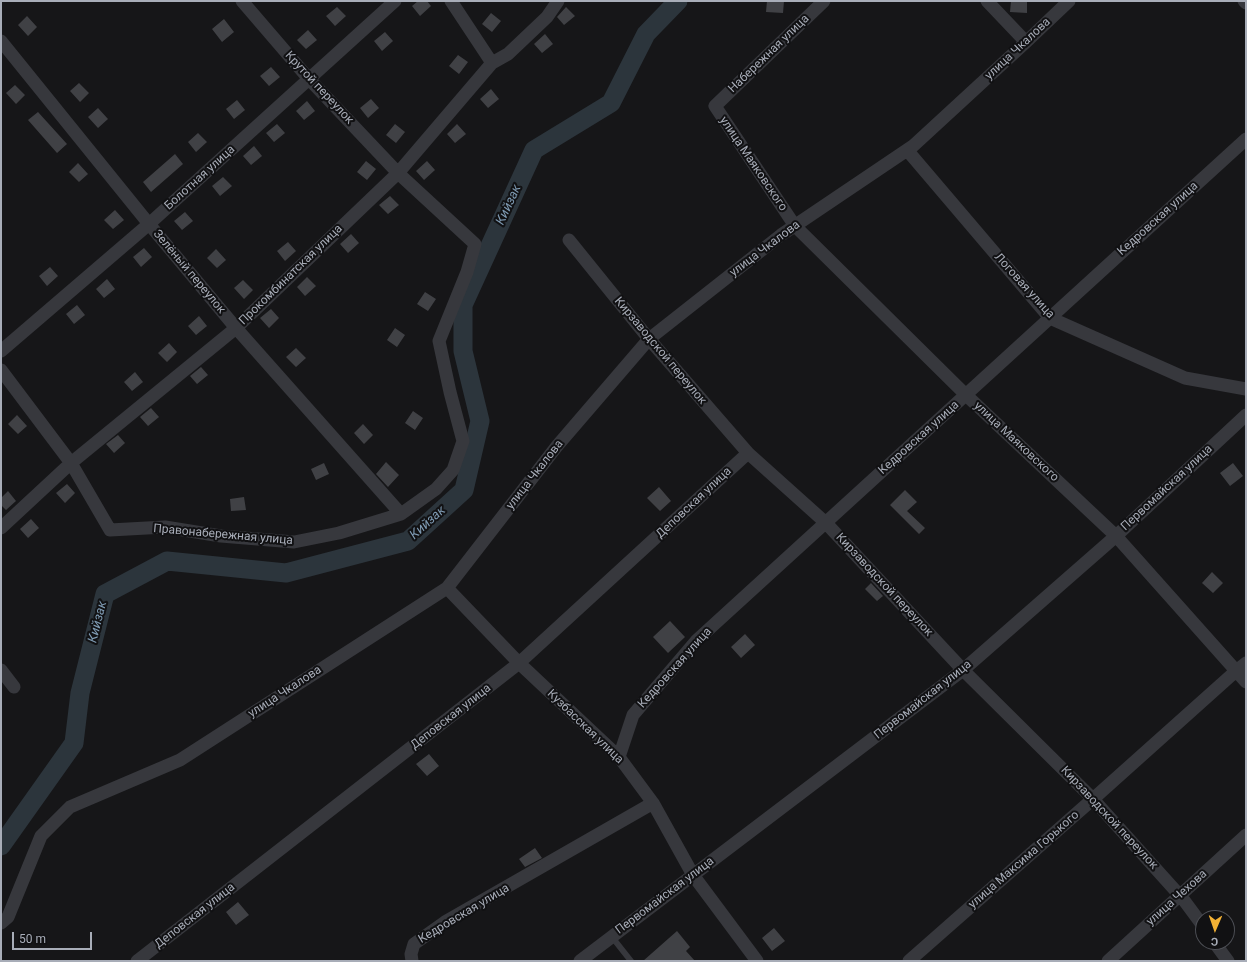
<!DOCTYPE html>
<meta charset="utf-8">
<style>
body{margin:0}
#map{position:relative;width:1247px;height:962px;overflow:hidden;background:#161618;font-family:Roboto,sans-serif}
canvas{display:block}
.frame{position:absolute;inset:0;border:2px solid #a8adb8;pointer-events:none}
.north{position:absolute;left:1195px;top:910px;width:40px;height:40px;box-sizing:border-box;background:#111113;border:1px solid #4d4f55;border-radius:50%;rotate:182deg;font-size:11px;font-weight:700;line-height:16px;text-align:center;color:#a8adb8}
.north::after{content:'';display:block;margin:auto;width:14px;height:18px;background:#f2b134;clip-path:polygon(50% 0,100% 100%,50% 72%,0 100%)}
.scale{position:absolute;left:12px;top:932px;width:80px;height:18px;box-sizing:border-box;border:2px solid #a8adb8;border-top:0;padding-left:5px;font-size:12px;line-height:14px;white-space:nowrap;color:#a8adb8;-webkit-text-stroke:3px #111113;paint-order:stroke}
</style>
<div id="map">
<canvas width="1247" height="962"></canvas>
<div class="frame"></div>
<div class="north">С</div>
<div class="scale">50 m</div>
</div>
<script>
const c = document.querySelector('canvas').getContext('2d');
c.lineJoin = 'round';
const toPath = rows => new Path2D(rows.map(r => 'M' + r).join(''));
function strokePath(path, color, width, dash) { c.strokeStyle = color; c.lineWidth = width; c.lineCap = dash ? 'butt' : 'round'; c.setLineDash(dash || []); c.stroke(path); }
function fillPath(path, color) { c.fillStyle = color; c.fill(path, 'evenodd'); }
function label(font, color, halo, rows, align = 'center') {
  c.font = font + ' Roboto,sans-serif'; c.lineWidth = 4; c.setLineDash([]); c.textBaseline = 'middle'; c.strokeStyle = halo; c.fillStyle = color; for (const [text, x, y, turn = 0] of rows) {
    c.save(); c.translate(x, y); c.rotate((+turn || 0) * Math.PI / 180); c.textAlign = isNaN(turn) ? turn : align; if (halo) c.strokeText(text, 0, 0); c.fillText(text, 0, 0); c.restore();
  }
}
const river = toPath([
 [1,846,74,743,80,693,105,594,167,561,286,573,408,541,464,490,480,421,463,351,463,305,534,150,611,103,646,34,678,1]
]);
const building = toPath([
 [418,1,427,1,431,6,420,16,412,6],
 [767,1,784,1,783,13,766,12],
 [1011,1,1027,1,1027,13,1010,12],
 [337,7,346,16,335,26,326,16],
 [566,7,575,16,564,25,557,17],
 [491,13,501,21,492,32,482,24],
 [27,16,37,27,28,36,18,25],
 [224,19,234,32,222,42,212,29],
 [308,30,317,40,306,49,297,40],
 [385,32,393,41,382,51,374,41],
 [545,34,553,44,542,53,534,44],
 [458,55,468,62,459,74,449,66],
 [271,67,280,77,269,86,260,76],
 [79,83,89,93,80,102,70,91],
 [15,85,25,95,16,104,6,93],
 [491,89,499,99,488,108,480,99],
 [371,99,379,108,368,118,360,108],
 [237,100,245,110,234,119,226,109],
 [307,101,315,111,304,120,296,111],
 [98,108,108,119,98,128,88,117],
 [38,112,67,144,57,153,28,120],
 [277,124,285,133,274,142,266,133],
 [395,124,405,132,396,143,386,135],
 [457,124,466,134,455,143,447,134],
 [198,133,207,142,196,152,188,142],
 [254,146,262,156,251,165,243,156],
 [175,154,183,164,151,192,143,182],
 [366,161,376,169,367,180,357,172],
 [427,161,435,170,424,180,416,171],
 [78,163,88,174,79,182,69,172],
 [223,177,232,186,220,196,212,186],
 [390,196,399,205,388,214,379,205],
 [115,210,124,220,113,229,104,220],
 [185,212,193,221,182,230,174,221],
 [351,234,359,243,348,253,340,244],
 [288,242,296,251,285,261,277,251],
 [144,248,152,257,141,267,133,257],
 [216,249,226,260,217,268,207,258],
 [50,267,58,276,47,286,39,276],
 [307,277,316,286,305,296,297,287],
 [107,279,115,289,104,298,96,289],
 [243,280,253,290,244,299,234,288],
 [425,292,436,299,428,311,417,304],
 [77,305,85,315,74,324,66,314],
 [271,309,279,318,269,328,260,318],
 [199,316,207,326,196,335,188,326],
 [395,328,405,335,397,347,387,340],
 [169,343,177,352,167,362,158,353],
 [296,348,306,358,296,367,286,357],
 [201,367,208,375,197,384,190,376],
 [135,372,143,382,132,391,124,382],
 [151,408,159,417,148,426,140,417],
 [413,411,423,418,415,430,405,423],
 [17,415,27,426,18,434,8,424],
 [363,424,373,435,364,444,354,433],
 [118,435,125,443,114,453,106,444],
 [386,462,399,475,388,487,376,474],
 [324,463,329,474,316,480,311,469],
 [1233,463,1243,476,1230,486,1220,473],
 [67,484,75,493,65,503,56,493],
 [659,487,671,501,660,511,647,498],
 [905,490,917,502,907,511,925,528,919,534,890,505],
 [8,491,16,501,6,510,1,505,1,498],
 [244,497,246,510,231,511,230,499],
 [31,519,39,528,28,538,20,529],
 [1212,572,1223,583,1213,593,1202,583],
 [871,583,883,596,877,601,865,589],
 [670,621,685,637,668,653,653,637],
 [745,634,755,645,741,658,731,647],
 [429,754,439,766,427,776,416,764],
 [535,848,542,858,525,867,519,859],
 [238,902,249,915,236,925,226,912],
 [774,928,785,941,772,951,762,938],
 [677,931,690,947,686,951,695,961,643,961]
]);
const service = toPath([
 [612,937,631,961]
]);
const minor = toPath([
 [451,1,492,63],
 [824,1,715,106,795,226,966,395,1116,536,1246,682],
 [987,1,1026,42],
 [1244,1,1246,3],
 [1,41,149,224,236,328,401,514],
 [907,150,1050,318,1185,378,1246,389],
 [569,240,649,339,748,453,826,523,963,670,1093,799,1183,899,1203,926],
 [1,351,149,224,395,1],
 [1,370,71,463,110,530,165,527,221,536,294,542,339,533,401,514,436,489,453,470,463,441,450,392,439,341,467,272,475,244,398,173,309,79,242,1],
 [1,528,71,463,236,328,398,173,492,63,508,54,547,17,558,1],
 [447,588,519,663,619,757,653,803,693,875,757,961],
 [1,670,14,687],
 [619,757,633,715,697,640,1246,139],
 [1,923,8,917,41,836,70,807,180,760,447,588,557,446,649,339,781,235,913,146,1026,42,1069,1],
 [1214,942,1228,961],
 [137,961,519,663,748,453],
 [412,961,411,954,414,944,445,922,653,803],
 [580,961,963,670,1116,536,1246,415],
 [909,961,1093,799,1236,671,1246,663],
 [1108,961,1246,835]
]);
const streetNames = [
 ["улица Чкалова",1018,49,-43],
 ["Набережная улица",769,54,-44],
 ["Крутой переулок",319,88,47],
 ["улица Маяковского",753,164,56],
 ["Болотная улица",200,178,-42],
 ["Кедровская улица",1158,219,-42],
 ["улица Чкалова",765,249,-37],
 ["Зелёный переулок",189,272,50],
 ["Прокомбинатская улица",291,275,-44],
 ["Логовая улица",1024,286,48],
 ["Кирзаводской переулок",660,351,50],
 ["Кедровская улица",919,438,-42],
 ["улица Маяковского",1016,442,43],
 ["улица Чкалова",535,475,-52],
 ["Первомайская улица",1167,488,-43],
 ["Деповская улица",694,503,-43],
 ["Правонабережная улица",223,535,5],
 ["Кирзаводской переулок",884,585,47],
 ["Кедровская улица",675,668,-48],
 ["улица Чкалова",285,692,-33],
 ["Первомайская улица",923,700,-38],
 ["Деповская улица",451,717,-38],
 ["Кузбасская улица",585,727,44],
 ["Кирзаводской переулок",1109,818,47],
 ["улица Максима Горького",1024,860,-41],
 ["Первомайская улица",665,896,-37],
 ["улица Чехова",1177,898,-42],
 ["Кедровская улица",464,914,-31],
 ["Деповская улица",195,916,-38]
];
const waterNames = [
 ["Кийзак",509,205,-65],
 ["Кийзак",428,523,-42],
 ["Кийзак",98,622,-76]
];
strokePath(river, '#2c353c', 19);
fillPath(building, '#404145');
strokePath(service, '#37383d', 6);
strokePath(minor, '#37383d', 13);
label('12px', '#a8adb8', '#111113', streetNames);
label('italic 13px', '#7f9bb3', '#111113', waterNames);
</script>
